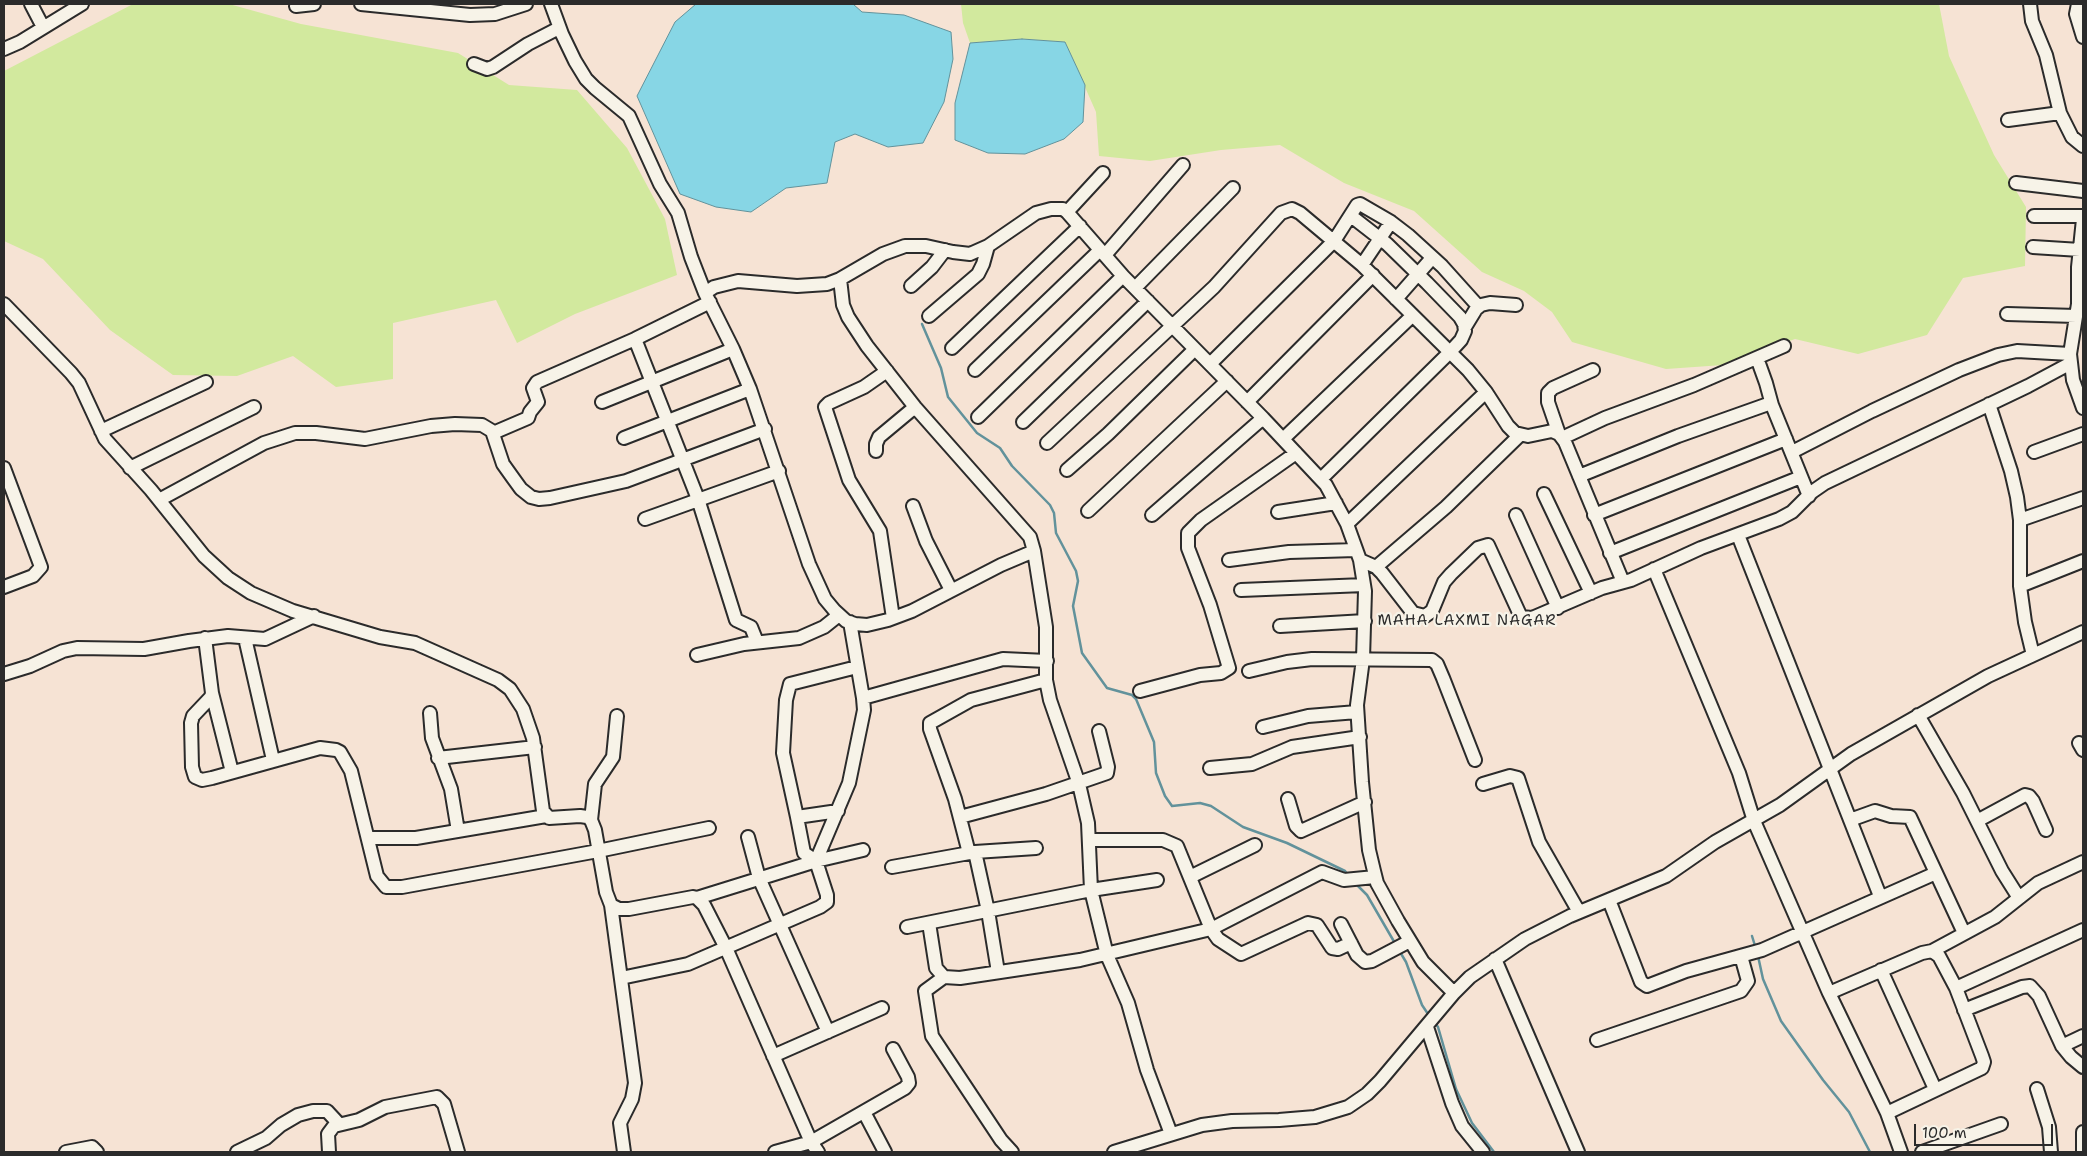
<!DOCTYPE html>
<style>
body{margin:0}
#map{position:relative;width:2087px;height:1156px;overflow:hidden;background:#f6e3d4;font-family:"Shantell Sans",sans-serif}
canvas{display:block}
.frame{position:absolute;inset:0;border:5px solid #2b2b2b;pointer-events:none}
.scale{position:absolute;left:1914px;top:1124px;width:139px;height:22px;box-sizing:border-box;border:2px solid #2b2b2b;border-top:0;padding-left:6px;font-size:15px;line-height:18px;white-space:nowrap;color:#2b2b2b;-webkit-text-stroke:4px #f7f3e8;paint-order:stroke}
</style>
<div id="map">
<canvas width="2087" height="1156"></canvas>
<div class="frame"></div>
<div class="scale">100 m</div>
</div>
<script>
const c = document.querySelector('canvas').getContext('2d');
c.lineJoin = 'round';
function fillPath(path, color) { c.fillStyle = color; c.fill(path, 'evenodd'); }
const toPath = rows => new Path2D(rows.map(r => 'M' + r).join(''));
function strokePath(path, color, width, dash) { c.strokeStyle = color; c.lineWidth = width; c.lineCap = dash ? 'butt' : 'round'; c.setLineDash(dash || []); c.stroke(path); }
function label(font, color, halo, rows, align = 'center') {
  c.font = font + ' "Shantell Sans",sans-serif'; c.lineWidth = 4.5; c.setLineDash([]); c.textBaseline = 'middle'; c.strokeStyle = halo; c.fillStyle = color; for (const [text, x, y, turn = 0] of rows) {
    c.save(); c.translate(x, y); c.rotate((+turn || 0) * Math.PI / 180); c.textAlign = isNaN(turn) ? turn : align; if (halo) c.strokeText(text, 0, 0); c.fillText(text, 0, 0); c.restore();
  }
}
const green = toPath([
 [133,4,229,4,301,24,458,53,509,85,577,90,627,148,665,219,677,275,575,314,517,343,496,300,393,323,393,379,336,387,293,356,237,376,173,375,110,330,43,259,4,241,4,71],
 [961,4,1939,4,1949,56,1994,155,2026,207,2025,266,1963,278,1927,335,1858,354,1795,339,1723,365,1666,369,1572,342,1552,312,1524,291,1482,272,1414,211,1344,183,1280,145,1221,150,1150,161,1099,156,1096,112,1065,42,1022,39,970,43,963,23]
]);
const water = toPath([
 [696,4,853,4,862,12,904,15,951,32,953,59,944,102,923,143,888,147,855,134,835,142,827,183,786,188,751,212,716,207,680,194,637,96,675,22,696,4],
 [1022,39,1065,42,1085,85,1083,122,1064,139,1025,154,988,153,955,140,955,103,970,43,1022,39]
]);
const stream = toPath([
 [922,324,941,368,948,397,977,433,1000,448,1012,466,1050,505,1054,513,1056,533,1076,571,1078,581,1073,606,1082,653,1107,688,1132,695,1136,699,1154,742,1156,773,1165,796,1172,806,1200,803,1211,806,1243,827,1287,843,1345,871,1348,875],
 [1355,883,1367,895,1396,945],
 [1752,936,1756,949],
 [1400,952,1406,962,1422,1005,1430,1017],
 [1758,956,1763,979,1781,1021,1823,1080,1849,1112,1870,1152],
 [1435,1023,1438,1027,1456,1089,1472,1123,1494,1152]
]);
const minor = toPath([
 [31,4,43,27],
 [361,4,470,15,495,14,526,4],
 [551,4,562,34,575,61,586,79,595,88,629,116,660,184,678,213,691,257,705,293,733,349,750,389,809,564,825,599,835,611,846,621,855,624,867,625,888,620,912,611,1001,565,1034,551],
 [2030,4,2032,21,2046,55,2060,113,2072,137,2083,146],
 [2078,4,2076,14,2083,37],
 [296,6,314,4],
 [4,49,20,42,82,4],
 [474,64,487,69,493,67,528,44,559,28],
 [2008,120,2060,113],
 [2016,183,2083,191],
 [1067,212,1103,173],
 [2034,216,2083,216],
 [2083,219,2078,267,2078,304,2070,354,2073,380,2083,408],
 [2033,247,2080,250],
 [1105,255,1183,165],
 [1362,265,1391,222],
 [840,279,843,305,848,317,867,346,915,407,1030,537,1034,551,1046,627,1046,680,1050,700,1079,784,1088,823,1091,890,907,927],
 [911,286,932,267,945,250],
 [1135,288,1233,188],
 [705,293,714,287,738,281,797,286,827,284,840,279,883,254,905,246,926,246,953,252,970,254,988,246,1036,213,1051,209,1063,209,1067,212,1123,276,1263,418,1326,485,1347,524,1360,560,1365,591,1363,659,1357,705,1362,782,1369,850,1374,871,1377,883,1398,921,1423,962,1454,993],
 [1396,299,1432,258],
 [4,304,71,373,79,383,105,439,151,490,204,556,228,578,251,593,293,611,380,637,415,643,498,680,510,689,523,709,533,738,543,811,549,818,580,816,587,817,591,820,595,830,606,892,611,905,619,909,629,909,693,897,697,898,704,905,726,948,811,1142,818,1152],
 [2007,314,2076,316],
 [929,316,978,274,983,264,988,246],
 [1465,327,1476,309,1481,305,1490,303,1516,305],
 [635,339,698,499,736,620,751,627,757,642],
 [952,348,1080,226],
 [1757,358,1766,383,1772,405,1809,496],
 [1210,364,1334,241,1357,205,1360,204,1391,222,1408,235,1442,266,1478,306],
 [975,370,1100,250],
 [887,371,864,387,829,403,825,407,849,480,880,531,893,618],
 [602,402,733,349],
 [1247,402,1373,275],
 [1989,404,2011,471,2017,497,2020,520,2020,586,2025,622,2033,655],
 [978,417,1123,276],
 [1023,422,1148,301],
 [101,431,206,382],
 [493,433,528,418,530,412,538,402,533,388,537,382,635,339,710,302],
 [1559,434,1548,402,1548,393,1553,388,1593,370],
 [624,438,750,389],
 [1562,438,1605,418,1694,385,1784,346],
 [1283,439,1412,316],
 [1047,443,1214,287,1281,213,1292,209,1300,213,1362,265,1468,370,1486,392,1508,426,1515,433,1528,436,1552,431,1559,434,1565,442,1623,582],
 [876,451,876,444,879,437,915,407],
 [1792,452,1872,411,1959,370,1998,355,2017,351,2070,354],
 [2034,452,2083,434],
 [4,468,41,567,33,576,4,587],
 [130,468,254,407],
 [1067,470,1108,434,1195,349],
 [1579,476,1678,436,1771,403],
 [1321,479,1450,352,1461,340,1465,331,1464,324,1460,317,1427,283,1387,244,1351,216],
 [1544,494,1591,593],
 [159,500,264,443,295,433,316,433,365,439,431,426,455,424,482,425,492,431,503,464,513,478,521,489,531,497,539,499,550,498,626,481,765,429],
 [913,506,926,541,951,590],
 [1088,511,1227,381],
 [1278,512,1336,503],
 [1152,515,1263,418],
 [1516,515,1558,608],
 [1594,515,1786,439],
 [645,519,779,471],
 [2020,520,2083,498],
 [1347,524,1486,392],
 [1738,535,1880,896],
 [1610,553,1801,477],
 [1229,560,1289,552,1356,550],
 [1360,560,1376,567,1382,573,1413,613,1425,616,1432,611,1444,582,1451,574,1478,548,1488,545,1521,617,1532,618,1602,588,1631,580,1701,548,1779,519,1792,512,1812,492,1825,483,2028,386,2071,363],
 [1376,567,1446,507,1520,435],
 [1654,569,1739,773,1754,821,1829,993,1887,1113,1901,1152],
 [2020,586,2083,561],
 [1241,590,1364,585],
 [1280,626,1365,621],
 [205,638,212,693,211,697,193,716,191,723,192,767,195,777,202,780,212,778,320,748,336,750,340,752,351,771,377,876,386,887,402,887,598,851,709,828],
 [245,638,273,760],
 [697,655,744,644,799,638,824,627,839,615],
 [1249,671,1287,662,1312,659,1432,660,1437,664,1443,678,1475,760],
 [4,674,30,666,63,651,77,648,144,649,189,641,228,636,265,639,314,616],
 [1140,691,1200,675,1221,673,1229,668,1210,605,1188,548,1188,533,1201,520,1296,453],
 [212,693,232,772],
 [863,698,1003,659,1047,661],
 [430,713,432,738,451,789,458,831],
 [1918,715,1963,793,2002,871,2019,898],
 [1263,727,1308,716,1357,712],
 [2079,743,2083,750],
 [438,758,535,747],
 [1210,768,1252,764,1292,747,1360,737],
 [1483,784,1510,776,1518,778,1539,842,1579,912],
 [1288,799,1296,826,1301,831,1365,802],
 [797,817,783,753,786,700,790,684,857,667],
 [960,817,1046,794,1107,773,1108,767,1099,731],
 [591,820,595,784,613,757,617,716],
 [1850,820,1875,811,1891,816,1910,817,1964,933],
 [1977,821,2025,795,2029,796,2033,801,2046,830],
 [748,837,759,878,828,1032],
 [368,838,416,838,546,816],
 [1089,840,1163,840,1177,846,1211,929,1218,939,1241,954,1308,923,1317,925,1332,948,1338,949,1351,943],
 [975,852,988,911,998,972],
 [969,853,955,799,930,729,930,723,971,700,1046,680],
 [816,861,804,853,797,817,838,811],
 [892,867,975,852,1036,848],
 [1190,877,1255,845],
 [1157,880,1091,890,1107,955,1128,1003,1147,1070,1171,1134],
 [697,898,816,861,863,850],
 [1609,900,1641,982,1647,986,1686,971,1762,950,1936,873],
 [611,905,635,1083,632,1099,620,1123,624,1152],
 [929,923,936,968,944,977,960,978,1080,960,1211,929,1322,872,1344,880,1375,877],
 [1341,924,1357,955,1365,962,1372,961,1410,941],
 [1932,951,1995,917,2038,883,2083,862],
 [1495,959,1578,1152],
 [1881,970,1935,1089],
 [944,977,925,991,932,1036,1001,1140,1012,1152],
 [621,978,688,964,820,907,827,902,827,895,816,861,849,783,864,710,863,698,850,622],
 [1956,988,2083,930],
 [1829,993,1922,953,1932,951,1939,956,1956,988,1982,1056,1984,1062,1982,1068,1887,1113],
 [1964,1010,2022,987,2030,986,2039,996,2062,1046,2071,1057,2083,1067],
 [1427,1027,1452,1103,1462,1126,1483,1152],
 [1597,1040,1741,991,1748,981,1741,956],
 [2062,1046,2083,1036],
 [773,1056,882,1008],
 [2037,1089,2049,1127,2051,1152],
 [864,1112,885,1152],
 [66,1152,92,1147,97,1152],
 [237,1152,266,1138,281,1125,298,1115,313,1111,327,1111,339,1124],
 [329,1152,328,1134,334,1126,359,1120,385,1107,437,1097,444,1104,458,1152],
 [775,1152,811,1142,905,1088,909,1083,908,1077,893,1049],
 [1114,1152,1202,1125,1232,1121,1279,1120,1315,1117,1348,1107,1367,1094,1380,1081,1454,993,1470,977,1525,939,1570,916,1666,876,1715,842,1780,805,1851,754,1988,676,2083,632],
 [1922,1152,2001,1124],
 [2083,1152,2083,1132]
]);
const neighbourhoodNames = [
 ["MAHA LAXMI NAGAR",1467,621]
];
fillPath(green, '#d2e99e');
fillPath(water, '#87d6e5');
strokePath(water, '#62929b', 1);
strokePath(stream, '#62929b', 2.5);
strokePath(minor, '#2b2b2b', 16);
strokePath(minor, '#f7f3e8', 12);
c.letterSpacing = '1px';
label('15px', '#2b2b2b', '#f7f3e8', neighbourhoodNames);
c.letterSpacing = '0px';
</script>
